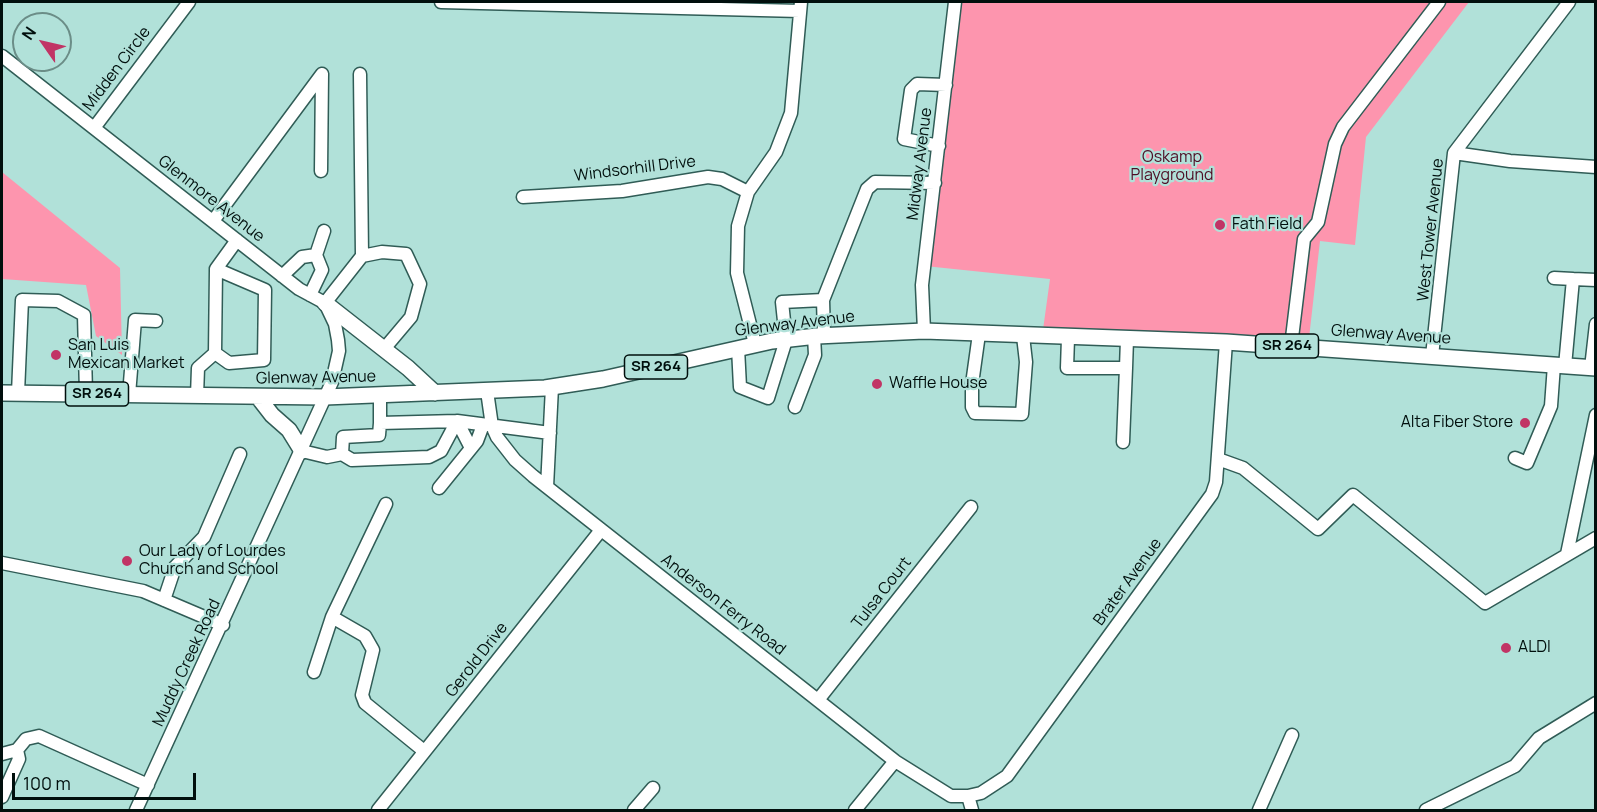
<!DOCTYPE html>
<style>
body{margin:0}
#map{position:relative;width:1597px;height:812px;overflow:hidden;background:#b1e1d9;font-family:Manrope,sans-serif}
canvas{display:block}
.frame{position:absolute;inset:0;border:3px solid #010f0d;pointer-events:none}
.north{position:absolute;left:12px;top:12px;width:60px;height:60px;box-sizing:border-box;background:#b1e1d9;border:2px solid #6b8d87;border-radius:50%;rotate:304deg;font-size:16px;font-weight:700;line-height:24px;text-align:center;color:#010f0d}
.north::after{content:'';display:block;margin:auto;width:21px;height:27px;background:#c13465;clip-path:polygon(50% 0,100% 100%,50% 72%,0 100%)}
.scale{position:absolute;left:12px;top:773px;width:184px;height:27px;box-sizing:border-box;border:3px solid #010f0d;border-top:0;padding-left:8px;font-size:18px;line-height:21px;white-space:nowrap;color:#010f0d;-webkit-text-stroke:4px #b1e1d9;paint-order:stroke}
</style>
<div id="map">
<canvas width="1597" height="812"></canvas>
<div class="frame"></div>
<div class="north">N</div>
<div class="scale">100 m</div>
</div>
<script>
const c = document.querySelector('canvas').getContext('2d');
c.lineJoin = 'round';
function fillPath(path, color) { c.fillStyle = color; c.fill(path, 'evenodd'); }
const toPath = rows => new Path2D(rows.map(r => 'M' + r).join(''));
function strokePath(path, color, width, dash) { c.strokeStyle = color; c.lineWidth = width; c.lineCap = dash ? 'butt' : 'round'; c.setLineDash(dash || []); c.stroke(path); }
function label(font, color, halo, rows, align = 'center') {
  c.font = font + ' Manrope,sans-serif'; c.lineWidth = 4.5; c.setLineDash([]); c.textBaseline = 'middle'; c.strokeStyle = halo; c.fillStyle = color; for (const [text, x, y, turn = 0] of rows) {
    c.save(); c.translate(x, y); c.rotate((+turn || 0) * Math.PI / 180); c.textAlign = isNaN(turn) ? turn : align; if (halo) c.strokeText(text, 0, 0); c.fillText(text, 0, 0); c.restore();
  }
}
const green = toPath([
 [955,2,1469,2,1366,137,1355,245,1320,241,1308,347,1042,337,1050,279,925,266],
 [2,172,120,268,122,355,96,336,86,285,2,279]
]);
const minor = toPath([
 [441,2,800,11],
 [2,56,299,289,325,303,335,324,338,340,339,351,332,382,136,810],
 [360,74,362,256],
 [94,128,189,2],
 [939,146,904,139,911,90,917,84,946,85],
 [1454,153,1510,161,1596,167],
 [321,171,322,74],
 [523,197,622,191,708,177,722,179,748,192],
 [213,221,322,74],
 [282,276,302,257,316,255,324,231],
 [1554,278,1573,279],
 [310,295,322,270,316,255],
 [823,300,867,189,875,182,935,183],
 [325,303,362,256,382,252,406,254,420,284,411,317,384,349],
 [924,331,922,285,955,2],
 [979,334,972,384,972,407,975,413,1022,414,1026,362,1023,336],
 [1068,338,1067,368,1126,368,1127,339],
 [755,344,737,273,738,226,748,192,776,152,791,113,801,2],
 [1291,346,1304,239,1318,222,1335,144,1343,127,1439,2],
 [738,348,740,387,768,398,786,340,782,302,823,300,824,335],
 [215,353,229,363,264,360,265,290,216,269],
 [1432,356,1454,153,1569,2],
 [1565,366,1573,279,1596,280],
 [1591,368,1596,324],
 [487,391,492,426,497,437,515,460,533,476,895,761,951,796,968,796,981,793,1007,776,1212,494,1216,482,1226,342],
 [18,393,22,300,58,301,84,315,86,393],
 [129,395,135,320,156,321],
 [380,395,380,423],
 [197,396,198,368,215,353,216,269,237,240],
 [795,407,815,355,814,336],
 [1123,442,1126,368],
 [302,451,327,457,342,454,343,437,379,435,380,423,457,421,471,448],
 [342,454,352,460,429,457,441,451,457,421,550,433],
 [1515,458,1527,463,1551,406,1554,365],
 [1218,459,1243,468,1318,529,1353,495,1485,603,1596,538],
 [547,487,552,387],
 [439,488,477,441,483,425],
 [386,504,332,617,365,636,373,650,362,695,365,703,424,751],
 [1567,554,1596,415],
 [2,563,143,591,223,625],
 [164,600,175,567,204,537,240,454],
 [314,672,332,617],
 [818,700,971,507],
 [2,754,17,750,26,739,39,736,148,785],
 [968,796,972,810],
 [2,797,19,759,17,750],
 [378,810,601,530],
 [634,810,653,788],
 [855,810,895,761],
 [1259,810,1292,735],
 [1426,810,1515,766,1539,738,1596,703]
]);
const major = toPath([
 [325,303,408,368,435,393],
 [2,393,325,397,545,388,603,379,772,341,817,336,924,331,1226,342,1596,368],
 [258,397,272,415,289,430,302,451]
]);
const markers = [
 [1220,225,6,"#c13465"],
 [56,355,6,"#c13465"],
 [877,384,6,"#c13465"],
 [1525,423,6,"#c13465"],
 [127,561,6,"#c13465"],
 [1506,648,6,"#c13465"]
];
const shields = [
 [1287,346,63],
 [656,367,63],
 [97,394,63]
];
const shieldNames = [
 ["SR 264",1287,346],
 ["SR 264",656,367],
 ["SR 264",97,394]
];
const streetNames = [
 ["Midden Circle",117,69,-53],
 ["Midway Avenue",920,164,-83],
 ["Windsorhill Drive",635,169,-7],
 ["Glenmore Avenue",211,199,38],
 ["West Tower Avenue",1431,230,-84],
 ["Glenway Avenue",795,324,-7],
 ["Glenway Avenue",1391,335,4],
 ["Glenway Avenue",316,378,-1],
 ["Brater Avenue",1128,582,-54],
 ["Tulsa Court",882,593,-52],
 ["Anderson Ferry Road",723,605,38],
 ["Gerold Drive",477,660,-52],
 ["Muddy Creek Road",187,663,-65]
];
const parkNames = [
 ["Oskamp",1172,158],
 ["Playground",1172,176]
];
const poiNames = [
 ["Fath Field",1232,225],
 ["San Luis",68,346],
 ["Mexican Market",68,364],
 ["Waffle House",889,384],
 ["Alta Fiber Store",1513,423,"right"],
 ["Our Lady of Lourdes",139,552],
 ["Church and School",139,570],
 ["ALDI",1518,648]
];
fillPath(green, '#fd95ae');
strokePath(minor, '#305c56', 15);
strokePath(major, '#305c56', 18);
strokePath(minor, '#fff', 12);
strokePath(major, '#fff', 15);
for (const [x, y, r, color] of markers) { const dot = new Path2D(); dot.arc(x, y, r, 0, 2 * Math.PI); c.fillStyle = color; c.fill(dot); strokePath(dot, '#b1e1d9', 2); }
for (const [x, y, w] of shields) { const box = new Path2D(); box.roundRect(x - w / 2, y - 12, w, 24, 4.5); c.fillStyle = '#b1e1d9'; c.fill(box); strokePath(box, '#010f0d', 1.5); }
label('bold 15px', '#010f0d', null, shieldNames);
label('16px', '#010f0d', '#b1e1d9', streetNames);
label('16px', '#4e0d24', '#b1e1d9', parkNames);
label('16px', '#010f0d', '#b1e1d9', poiNames, 'left');
</script>
